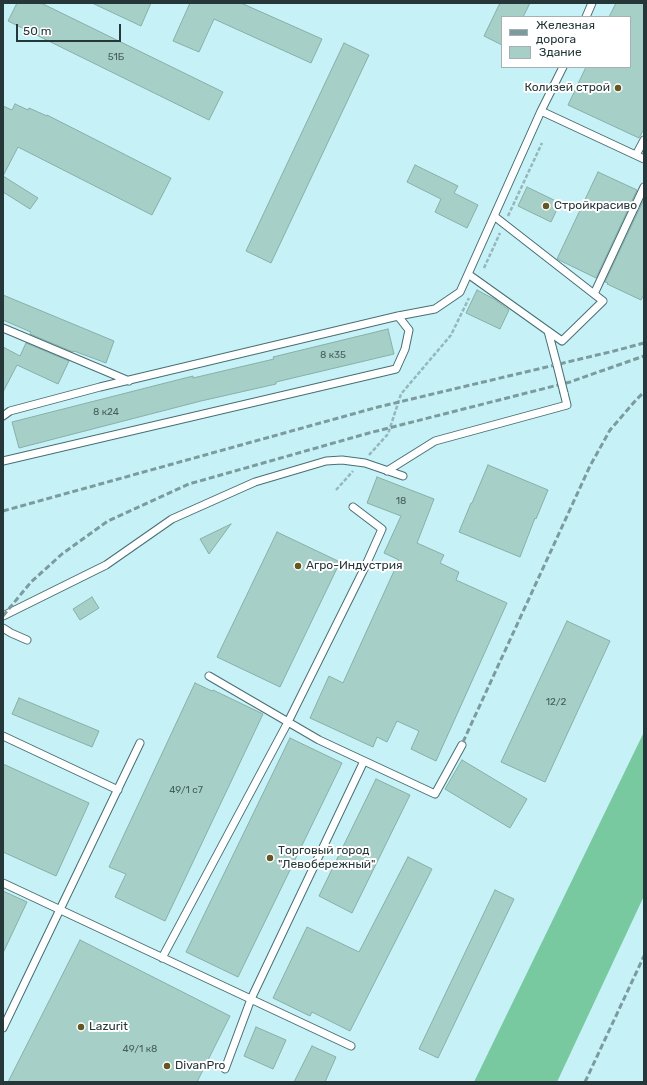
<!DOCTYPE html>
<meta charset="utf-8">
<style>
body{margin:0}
#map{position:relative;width:647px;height:1085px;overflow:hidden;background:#c6f1f6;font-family:Rubik,sans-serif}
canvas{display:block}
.frame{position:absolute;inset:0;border:4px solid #263739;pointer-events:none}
.legend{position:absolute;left:501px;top:16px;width:130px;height:52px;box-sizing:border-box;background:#fff;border:1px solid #a8afb0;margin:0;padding:5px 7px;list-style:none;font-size:12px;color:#263739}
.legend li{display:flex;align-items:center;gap:8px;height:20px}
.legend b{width:20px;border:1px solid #a8afb0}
.scale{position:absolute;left:16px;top:24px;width:105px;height:18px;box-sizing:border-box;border:2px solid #263739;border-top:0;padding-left:5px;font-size:12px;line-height:14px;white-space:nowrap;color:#263739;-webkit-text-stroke:3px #fff;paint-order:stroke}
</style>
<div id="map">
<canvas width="647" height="1085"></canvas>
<div class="frame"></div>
<ul class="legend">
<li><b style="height:5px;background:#7c9b9f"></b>Железная дорога</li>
<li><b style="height:11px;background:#a6cfc8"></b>Здание</li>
</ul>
<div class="scale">50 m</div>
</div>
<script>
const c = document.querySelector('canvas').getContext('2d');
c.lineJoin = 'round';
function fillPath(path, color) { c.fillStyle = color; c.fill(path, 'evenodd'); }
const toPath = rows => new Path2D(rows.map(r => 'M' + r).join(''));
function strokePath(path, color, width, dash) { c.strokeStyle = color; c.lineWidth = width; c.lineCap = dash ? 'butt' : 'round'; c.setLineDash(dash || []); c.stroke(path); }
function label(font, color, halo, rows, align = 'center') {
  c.font = font + ' Rubik,sans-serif'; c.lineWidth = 4; c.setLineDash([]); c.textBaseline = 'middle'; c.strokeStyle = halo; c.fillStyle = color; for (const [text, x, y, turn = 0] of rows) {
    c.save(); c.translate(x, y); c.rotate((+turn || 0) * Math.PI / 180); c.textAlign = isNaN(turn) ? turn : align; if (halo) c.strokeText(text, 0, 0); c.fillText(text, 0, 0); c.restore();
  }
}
const forest = toPath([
 [644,732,644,896,557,1082,474,1082]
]);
const building = toPath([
 [17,3,41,3,223,92,209,120,8,21,17,3],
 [92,3,151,3,141,26,92,3],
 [190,3,241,3,322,39,311,63,214,19,199,52,173,41,190,3],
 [500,3,530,3,523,17,502,17,502,45,484,36,500,3],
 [616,3,644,3,644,129,639,138,568,105,586,67,630,67,630,17,609,17,616,3],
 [344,43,369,55,271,263,246,251,344,43],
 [15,104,28,110,29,108,47,116,47,115,171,178,152,215,18,147,3,176,38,198,30,209,3,192,3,106,12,110,15,104],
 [415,165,458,186,454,193,478,205,467,228,435,212,441,199,407,182,415,165],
 [598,172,637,190,596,278,557,259,598,172],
 [527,187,560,203,551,222,518,206,527,187],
 [644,199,644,294,641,300,607,284,608,283,605,282,644,199],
 [477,290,494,299,509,310,500,329,466,313,477,290],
 [3,295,114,341,106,363,74,351,73,352,30,334,31,332,3,320,3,295],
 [388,329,394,354,276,382,276,384,201,401,19,448,12,422,193,376,193,378,274,359,273,357,388,329],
 [26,343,69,361,58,384,17,365,3,392,3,347,20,356,26,343],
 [488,465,548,490,536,519,535,518,520,557,459,532,471,503,472,503,488,465],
 [377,477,434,499,417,543,444,555,440,563,459,572,456,580,507,603,436,761,411,749,419,731,397,721,387,742,377,737,373,747,310,718,329,676,343,683,399,560,384,553,401,516,367,503,377,477],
 [231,524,209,554,200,539,231,524],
 [277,532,340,562,280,687,217,657,277,532],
 [92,597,99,608,80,620,73,609,92,597],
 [567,621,610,641,545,782,501,762,567,621],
 [195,683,212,691,213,690,263,714,165,921,115,897,126,874,109,867,195,683],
 [19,698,99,731,92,747,12,714,19,698],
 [290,738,342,763,238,977,186,952,290,738],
 [462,760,527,799,510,828,445,789,462,760],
 [3,764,89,803,56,876,3,852,3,764],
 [376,779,410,795,352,913,319,896,376,779],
 [408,857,432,869,350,1031,312,1012,310,1016,273,998,307,927,359,952,408,857],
 [495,890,514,899,438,1058,419,1049,495,890],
 [3,891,27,902,3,953,3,891],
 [80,940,230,1016,197,1082,8,1082,80,940],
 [256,1027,286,1040,273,1069,244,1056,256,1027],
 [312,1046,336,1057,325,1082,294,1082,312,1046]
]);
const path = toPath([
 [508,216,542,143],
 [484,268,500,233],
 [369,455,388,434,401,394,451,335,469,298],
 [336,490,353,471]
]);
const service = toPath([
 [586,17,592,3],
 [541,111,644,159],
 [636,155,644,140],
 [468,274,562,341,603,301,494,216],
 [594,294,644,187],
 [3,328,129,381],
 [548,331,557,365],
 [3,416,10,411,100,387,398,316,435,309,460,292,541,111,563,67],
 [3,461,396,369,405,349,409,330,398,316],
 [387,471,435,441,567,405,564,393],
 [3,616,106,565,172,519,255,482,326,461,342,460,365,463,403,476],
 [3,628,11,633,27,640],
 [209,676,319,740,435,794,462,745],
 [3,736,118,790],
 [3,883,351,1046],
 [162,958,288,722,365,567,382,529,353,507],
 [3,1028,140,743],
 [225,1069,251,999,364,761]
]);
const rail = toPath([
 [3,511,378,407,614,351,644,343],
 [3,616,31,582,62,554,108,521,189,484,369,433,570,382,644,356],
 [463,742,590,466,610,430,636,400,644,392],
 [585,1082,644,956]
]);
const serviceBridge = toPath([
 [557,365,564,393]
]);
const markers = [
 [618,88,4,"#655724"],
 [546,206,4,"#655724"],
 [298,566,4,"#655724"],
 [270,858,4,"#655724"],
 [81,1027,4,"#655724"],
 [167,1066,4,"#655724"]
];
const numberNames = [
 ["51Б",116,57],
 ["8 к35",333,355],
 ["8 к24",106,412],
 ["18",401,501],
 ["12/2",556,702],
 ["49/1 с7",186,790],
 ["49/1 к8",140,1049]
];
const poiNames = [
 ["Колизей строй",610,88,"right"],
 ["Стройкрасиво",554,206],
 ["Агро-Индустрия",306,566],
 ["Торговый город",278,851],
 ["\"Левобережный\"",278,865],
 ["Lazurit",89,1027],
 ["DivanPro",175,1066]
];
fillPath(forest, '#78c8a0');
fillPath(building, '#a6cfc8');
strokePath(building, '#87afa8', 1);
strokePath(service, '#486f74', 9);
strokePath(path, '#94b7bb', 2.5, [4, 2]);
strokePath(service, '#fff', 7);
strokePath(rail, '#7c9b9f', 3, [6, 3]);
strokePath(serviceBridge, '#486f74', 9, []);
strokePath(serviceBridge, '#fff', 7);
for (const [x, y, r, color] of markers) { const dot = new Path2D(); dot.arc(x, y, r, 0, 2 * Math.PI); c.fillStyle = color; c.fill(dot); strokePath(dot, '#fff', 1.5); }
label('10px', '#465d5d', null, numberNames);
label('12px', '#263739', '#fff', poiNames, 'left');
</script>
